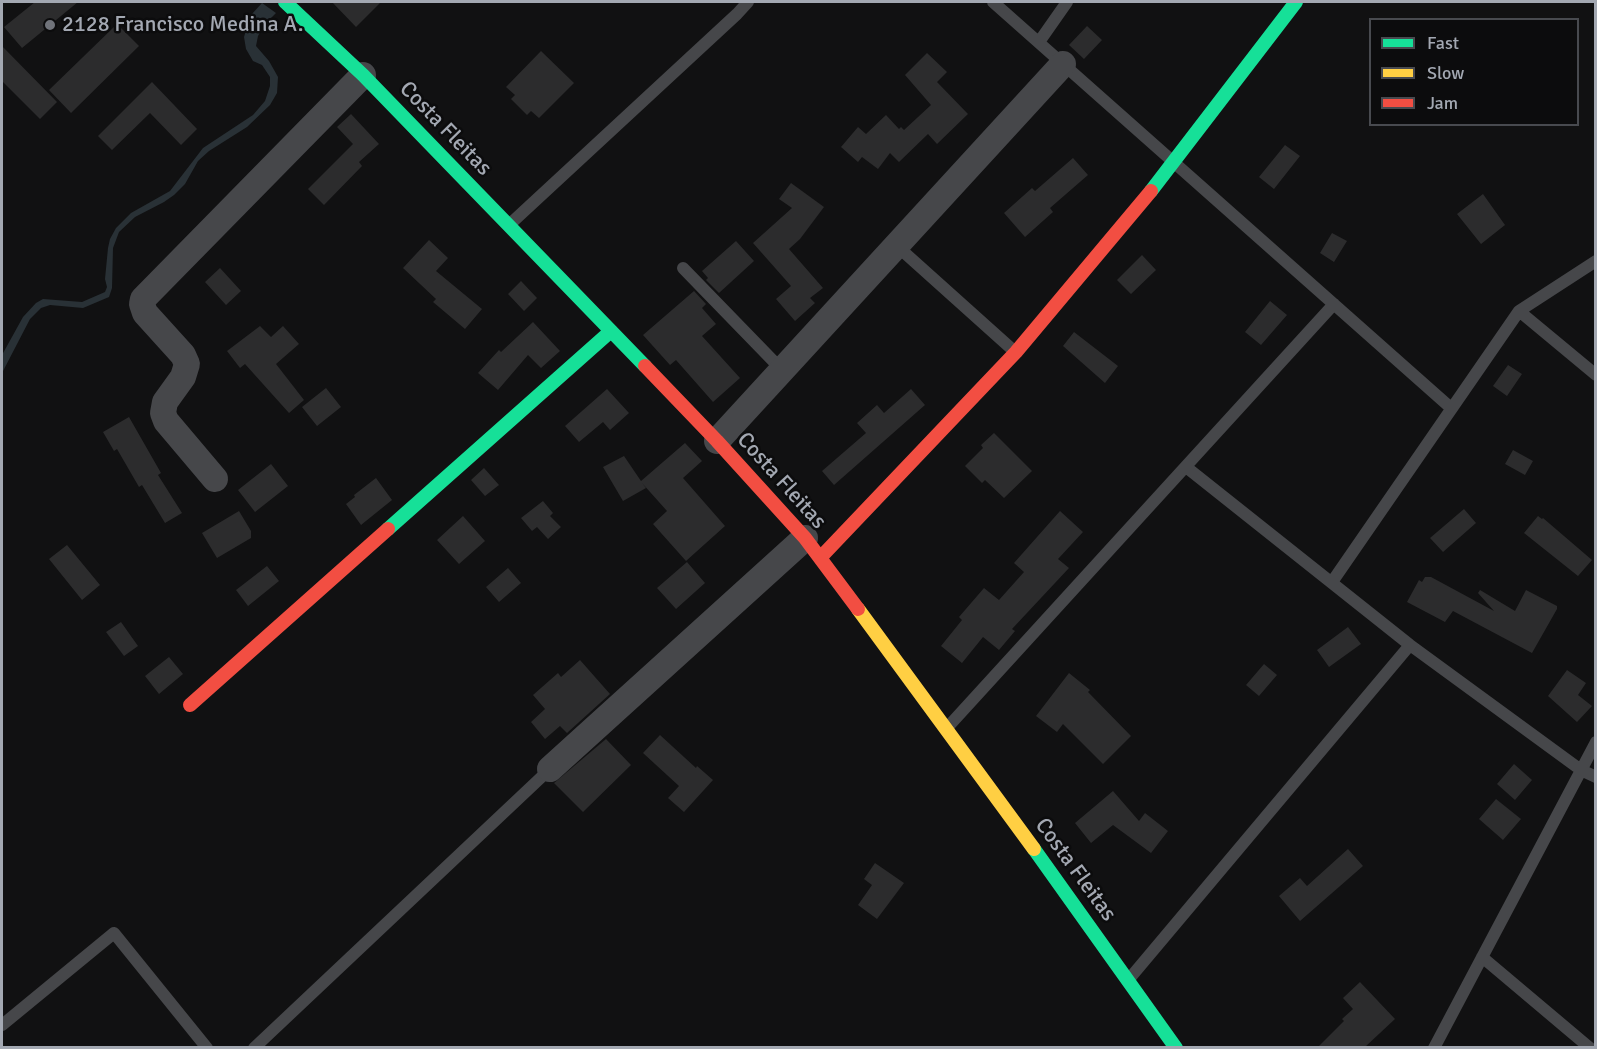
<!DOCTYPE html>
<style>
body{margin:0}
#map{position:relative;width:1597px;height:1049px;overflow:hidden;background:#111112;font-family:Signika,sans-serif}
canvas{display:block}
.frame{position:absolute;inset:0;border:3px solid #a3a8b2;pointer-events:none}
.legend{position:absolute;left:1369px;top:18px;width:210px;height:108px;box-sizing:border-box;background:#0c0c0d;border:2px solid #484a4f;margin:0;padding:8px 10px;list-style:none;font-size:18px;color:#a3a8b2}
.legend li{display:flex;align-items:center;gap:12px;height:30px}
.legend b{width:30px;border:2px solid #484a4f}
</style>
<div id="map">
<canvas width="1597" height="1049"></canvas>
<div class="frame"></div>
<ul class="legend">
<li><b style="height:8px;background:#16e098"></b>Fast</li>
<li><b style="height:8px;background:#ffcf43"></b>Slow</li>
<li><b style="height:8px;background:#f24e42"></b>Jam</li>
</ul>
</div>
<script>
const c = document.querySelector('canvas').getContext('2d');
c.lineJoin = 'round';
function fillPath(path, color) { c.fillStyle = color; c.fill(path, 'evenodd'); }
const toPath = rows => new Path2D(rows.map(r => 'M' + r).join(''));
function strokePath(path, color, width, dash) { c.strokeStyle = color; c.lineWidth = width; c.lineCap = dash ? 'butt' : 'round'; c.setLineDash(dash || []); c.stroke(path); }
function label(font, color, halo, rows, align = 'center') {
  c.font = font + ' Signika,sans-serif'; c.lineWidth = 5; c.setLineDash([]); c.textBaseline = 'middle'; c.strokeStyle = halo; c.fillStyle = color; for (const [text, x, y, turn = 0] of rows) {
    c.save(); c.translate(x, y); c.rotate((+turn || 0) * Math.PI / 180); c.textAlign = isNaN(turn) ? turn : align; if (halo) c.strokeText(text, 0, 0); c.fillText(text, 0, 0); c.restore();
  }
}
const water = toPath([
 [262,3,276,13,264,25,258,36,256,46,269,61,278,77,277,93,270,105,247,127,209,151,198,161,185,184,174,195,164,202,135,217,119,232,113,248,112,288,109,297,83,308,50,305,41,308,30,319,2,373,2,355,23,317,36,303,43,299,82,302,105,292,107,287,105,279,108,248,110,239,116,228,131,213,170,191,203,148,253,115,265,101,270,86,270,77,262,65,253,61,246,49,244,37,251,15]
]);
const building = toPath([
 [35,2,78,2,22,48,4,27],
 [332,2,381,2,356,27],
 [117,24,139,46,71,113,49,90],
 [1087,26,1102,40,1084,59,1069,45],
 [2,46,57,102,40,119,2,81],
 [541,51,574,83,539,118,531,111,527,115,511,99,515,95,506,87],
 [927,53,947,72,937,82,968,114,937,144,928,134,899,162,890,153,878,169,862,157,858,162,841,147,858,127,866,134,886,115,899,129,901,127,904,130,931,105,905,75],
 [152,82,197,129,181,145,150,113,112,150,98,136],
 [351,114,379,144,359,162,362,166,324,205,308,189,353,144,337,127],
 [1285,145,1300,156,1274,189,1259,177],
 [1073,158,1088,175,1050,208,1053,212,1025,237,1004,213,1032,188,1035,191],
 [791,183,824,207,800,239,789,249,823,288,810,298,815,303,795,321,776,299,791,286,753,243,792,208,779,199],
 [1483,194,1505,225,1481,244,1457,214],
 [1332,233,1347,241,1334,262,1320,253],
 [429,240,448,258,436,271,482,309,465,329,433,302,436,299,403,268],
 [736,241,754,261,719,293,706,280,708,278,702,271],
 [1142,255,1156,270,1131,294,1117,280],
 [220,268,241,291,226,305,205,282],
 [521,281,537,298,524,311,508,294],
 [694,291,706,304,702,308,716,324,702,336,740,378,713,402,676,360,670,365,643,335],
 [1270,301,1287,315,1261,345,1245,332],
 [533,322,560,351,541,368,528,355,498,390,478,373,499,350,501,352],
 [260,326,271,337,283,326,299,344,276,364,304,400,289,413,245,364,240,368,227,351],
 [1074,332,1118,366,1105,383,1063,346],
 [1508,365,1522,374,1507,396,1493,386],
 [326,388,341,407,317,426,302,407],
 [607,389,629,413,610,430,603,422,579,442,565,426],
 [911,389,925,405,834,485,822,471,866,433,857,423,877,405,884,413],
 [129,417,161,473,158,475,182,513,165,523,142,485,139,487,117,449,114,451,103,432],
 [994,433,1032,471,1004,498,985,480,982,483,965,466,983,448,981,445],
 [685,443,702,461,683,478,725,526,686,561,653,524,667,511,642,483,646,488,623,501,603,467,624,456,641,481],
 [1513,450,1533,461,1525,475,1505,464],
 [271,464,288,486,255,512,238,490],
 [484,468,499,485,485,496,471,480],
 [376,478,392,500,361,525,346,504,355,497,354,495],
 [543,501,553,513,550,516,561,527,548,539,537,527,532,531,521,518],
 [1464,509,1476,523,1443,552,1430,538],
 [239,511,251,531,251,538,217,558,202,533],
 [1060,511,1083,532,1058,559,1069,568,1012,629,1015,631,999,650,983,637,962,663,941,646,962,620,959,617,984,588,999,600,1024,572,1014,563],
 [463,516,485,541,459,564,437,540],
 [1538,516,1542,519,1543,518,1592,560,1578,576,1524,533],
 [67,545,100,585,82,600,49,559],
 [687,562,705,583,676,609,657,588],
 [267,566,279,581,248,606,236,590],
 [508,568,521,583,499,602,486,587],
 [1425,577,1431,577,1494,611,1478,593,1480,590,1515,611,1526,590,1557,606,1557,609,1532,653,1453,611,1445,622,1407,602,1419,580,1422,582],
 [121,622,138,646,124,656,106,632],
 [1348,627,1361,644,1329,667,1317,650],
 [169,657,183,674,159,694,145,676],
 [580,660,610,694,567,733,560,726,545,739,531,722,545,709,533,695,558,673,561,677],
 [1264,664,1277,675,1259,696,1246,685],
 [1567,670,1586,683,1578,695,1592,706,1577,722,1548,696],
 [1069,673,1090,690,1088,692,1131,736,1103,764,1063,724,1057,732,1036,716],
 [660,735,696,768,697,766,713,780,684,812,668,798,679,786,643,753],
 [606,739,631,765,583,812,554,783],
 [1514,764,1532,780,1515,800,1497,784],
 [1113,791,1139,821,1145,813,1168,831,1151,853,1113,825,1091,843,1075,823],
 [1496,799,1521,819,1503,840,1479,819],
 [1348,849,1363,866,1300,921,1279,896,1300,878,1307,886],
 [875,863,904,883,877,919,858,905,872,885,864,879],
 [1360,982,1395,1019,1365,1047,1318,1047,1344,1021,1342,1019,1353,1009,1343,998]
]);
const lane = toPath([
 [993,2,1451,408],
 [1039,42,1067,2],
 [509,225,737,14,748,2],
 [897,246,1014,351],
 [683,268,782,370],
 [1519,311,1596,375],
 [1186,467,1410,645,1581,770,1596,777],
 [1332,582,1519,311,1596,261],
 [946,729,1334,304],
 [1482,957,1590,1048],
 [1130,978,1410,645],
 [2,1025,114,933,207,1048],
 [254,1048,550,769],
 [1434,1048,1596,742]
]);
const street = toPath([
 [717,441,1063,64],
 [215,479,166,421,163,413,165,402,183,377,187,364,183,355,145,313,142,304,143,299,363,75],
 [550,769,805,538]
]);
const fast = toPath([
 [285,2,363,75,645,366],
 [1151,191,1296,2],
 [388,529,611,331],
 [1034,849,1176,1048]
]);
const slow = toPath([
 [858,609,1034,849]
]);
const jam = toPath([
 [645,366,717,441,805,538,858,609],
 [820,558,1016,352,1151,191],
 [190,705,388,529]
]);
const markers = [
 [50,25,6,"#70737a"]
];
const poiNames = [
 ["2128 Francisco Medina A.",62,25]
];
const streetNames = [
 ["Costa Fleitas",445,129,46],
 ["Costa Fleitas",781,481,48],
 ["Costa Fleitas",1075,870,54]
];
fillPath(water, '#293136');
fillPath(building, '#2c2c2d');
strokePath(lane, '#46474a', 12);
strokePath(street, '#46474a', 26);
strokePath(fast, '#16e098', 14);
strokePath(slow, '#ffcf43', 14);
strokePath(jam, '#f24e42', 14);
for (const [x, y, r, color] of markers) { const dot = new Path2D(); dot.arc(x, y, r, 0, 2 * Math.PI); c.fillStyle = color; c.fill(dot); strokePath(dot, '#0c0c0d', 2); }
label('22px', '#a3a8b2', '#0c0c0d', poiNames, 'left');
label('22px', '#a3a8b2', '#0c0c0d', streetNames);
</script>
